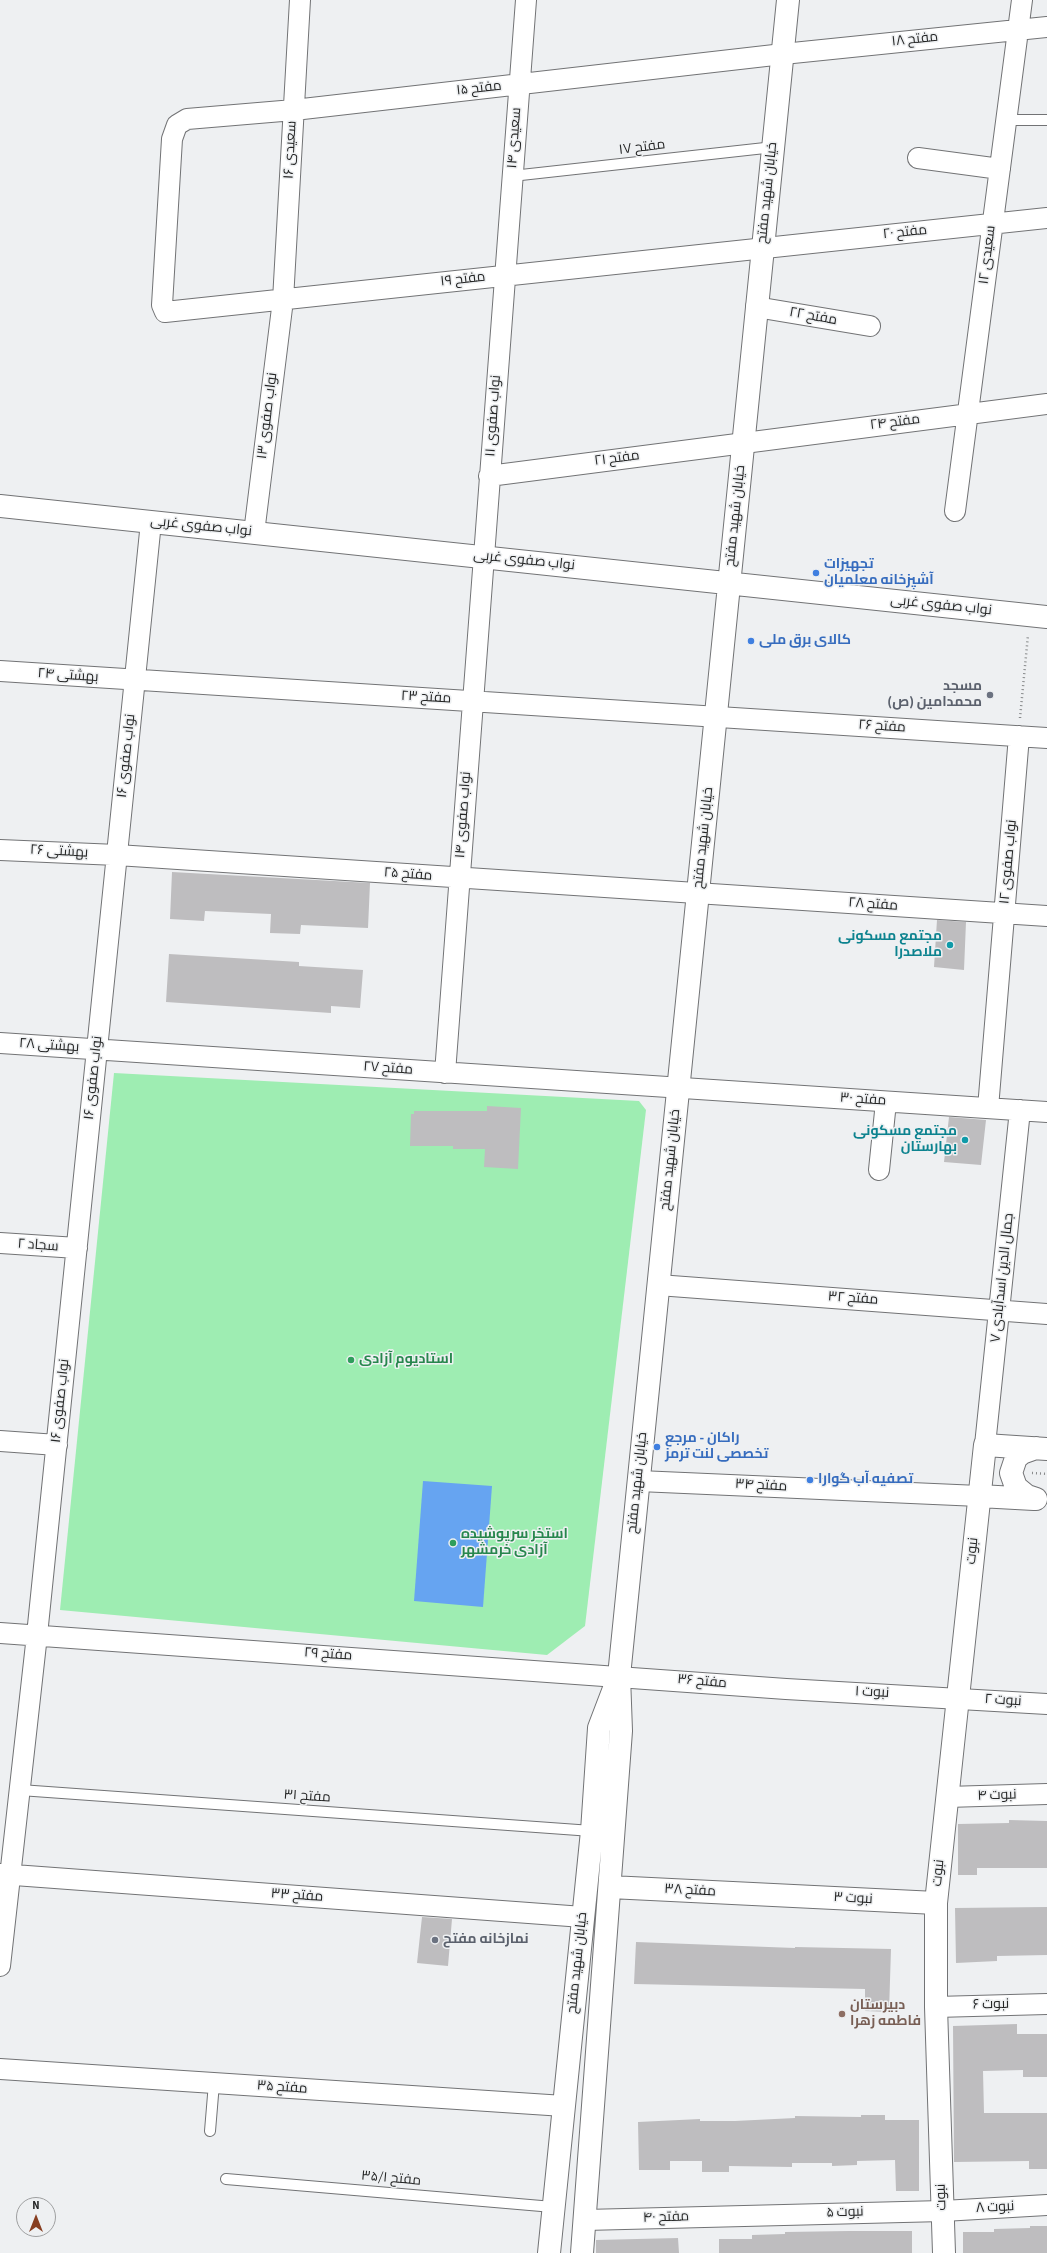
<!DOCTYPE html>
<meta charset="utf-8">
<style>
body{margin:0}
#map{position:relative;width:1047px;height:2253px;overflow:hidden;background:#eef0f2;font-family:"Source Sans 3",sans-serif}
canvas{display:block}
.north{position:absolute;left:16px;top:2197px;width:40px;height:40px;box-sizing:border-box;background:#eef0f2;border:1px solid #9e9fa0;border-radius:50%;rotate:0deg;font-size:11px;font-weight:700;line-height:16px;text-align:center;color:#252626}
.north::after{content:'';display:block;margin:auto;width:14px;height:18px;background:#873e21;clip-path:polygon(50% 0,100% 100%,50% 72%,0 100%)}
</style>
<div id="map">
<canvas width="1047" height="2253"></canvas>
<div class="north">N</div>
</div>
<script>
const c = document.querySelector('canvas').getContext('2d');
c.lineJoin = 'round';
function fillPath(path, color) { c.fillStyle = color; c.fill(path, 'evenodd'); }
const toPath = rows => new Path2D(rows.map(r => 'M' + r).join(''));
function strokePath(path, color, width, dash) { c.strokeStyle = color; c.lineWidth = width; c.lineCap = dash ? 'butt' : 'round'; c.setLineDash(dash || []); c.stroke(path); }
function label(font, color, halo, rows, align = 'center') {
  c.font = font + ' "Source Sans 3",Cairo,sans-serif'; c.lineWidth = 3; c.setLineDash([]); c.textBaseline = 'middle'; c.strokeStyle = halo; c.fillStyle = color; for (const [text, x, y, turn = 0] of rows) {
    c.save(); c.translate(x, y); c.rotate((+turn || 0) * Math.PI / 180); c.textAlign = isNaN(turn) ? turn : align; if (halo) c.strokeText(text, 0, 0); c.fillText(text, 0, 0); c.restore();
  }
}
const green = toPath([
 [114,1073,639,1101,646,1110,585,1626,547,1655,60,1610]
]);
const water = toPath([
 [423,1481,492,1486,483,1607,414,1601]
]);
const building = toPath([
 [172,872,370,883,368,928,301,925,300,934,270,933,271,914,205,911,204,921,170,919],
 [937,920,966,922,964,970,934,967],
 [169,954,299,962,299,966,363,970,360,1008,331,1006,331,1013,166,1002],
 [487,1106,521,1108,518,1169,484,1167,485,1149,453,1149,453,1146,410,1146,411,1114,414,1114,414,1111,487,1111],
 [949,1117,986,1120,981,1165,944,1162],
 [1009,1820,1047,1821,1047,1868,977,1868,977,1875,958,1875,958,1824,1009,1823],
 [1047,1907,1047,1955,997,1956,997,1961,956,1963,955,1908],
 [422,1917,452,1919,448,1966,417,1963],
 [636,1942,795,1948,795,1947,891,1949,889,2012,865,2011,865,1989,634,1984],
 [1017,2024,1017,2034,1047,2034,1047,2077,1023,2077,1023,2070,983,2071,984,2113,1047,2113,1047,2169,1029,2169,1029,2161,954,2162,953,2026],
 [861,2115,885,2115,885,2120,919,2120,919,2191,896,2191,895,2160,857,2161,857,2165,832,2166,832,2163,792,2163,792,2167,729,2166,729,2172,702,2172,702,2161,670,2161,670,2170,639,2170,638,2122,700,2119,700,2121,735,2121,795,2118,795,2116,861,2117],
 [1030,2226,1047,2226,1047,2253,963,2253,963,2232,994,2232,994,2229,1030,2228],
 [849,2231,912,2231,912,2253,719,2253,719,2239,752,2239,752,2235,785,2234,785,2232],
 [678,2238,679,2253,596,2253,596,2240]
]);
const path = toPath([
 [1020,718,1028,635],
 [1032,1473,1047,1474]
]);
const service = toPath([
 [1006,120,1047,120],
 [512,176,774,147],
 [20,1790,592,1831],
 [210,2131,214,2083],
 [226,2179,553,2207]
]);
const minor = toPath([
 [1047,27,783,54,294,110,187,119,177,125,172,139,162,305,165,312,1047,218],
 [918,158,1000,169],
 [756,307,870,326],
 [489,476,1047,404],
 [955,511,1022,0],
 [254,533,283,300,300,0],
 [0,671,1047,738],
 [0,850,117,855,1047,916],
 [0,1043,1047,1112],
 [445,1073,526,0],
 [988,1108,1019,736],
 [879,1170,886,1102],
 [0,1243,77,1248],
 [658,1285,1047,1314],
 [0,1441,57,1445],
 [985,1445,1020,1110],
 [639,1481,979,1496],
 [0,1633,786,1689,1047,1704],
 [947,1797,1047,1794],
 [0,1874,583,1917],
 [0,1966,37,1635,151,522],
 [936,2007,1047,2004],
 [0,2069,564,2106],
 [585,2220,943,2211,1047,2205]
]);
const tertiary = toPath([
 [0,506,1047,617],
 [979,1496,1034,1499],
 [1036,1499,1027,1496,1016,1487,1011,1473,1016,1458,1022,1453,1036,1448],
 [610,1887,936,1903],
 [549,2253,592,1831,599,1728,615,1686],
 [582,2253,621,1731,619,1676,788,0],
 [944,2253,936,2007,936,1903,985,1445,1047,1449]
]);
const markers = [
 [816,573,4,"#3f7fe0"],
 [751,641,4,"#3f7fe0"],
 [990,695,4,"#6b7280"],
 [950,945,4,"#0f9aa8"],
 [965,1140,4,"#0f9aa8"],
 [351,1360,4,"#2e9e5b"],
 [657,1447,4,"#3f7fe0"],
 [810,1480,4,"#3f7fe0"],
 [453,1543,4,"#2e9e5b"],
 [435,1940,4,"#6b7280"],
 [842,2014,4,"#8d6e63"]
];
const streetNames = [
 ["مفتح ۱۸",915,40,-6],
 ["مفتح ۱۵",479,89,-6],
 ["سعیدی ۱۴",515,138,-86],
 ["مفتح ۱۷",642,148,-7],
 ["سعیدی ۱۶",291,150,-87],
 ["خیابان شهید مفتح",768,193,-84],
 ["مفتح ۲۰",905,233,-6],
 ["سعیدی ۱۲",988,255,-83],
 ["مفتح ۱۹",463,280,-6],
 ["مفتح ۲۲",813,317,10],
 ["نواب صفوی ۱۳",268,416,-83],
 ["نواب صفوی ۱۱",494,416,-86],
 ["مفتح ۲۴",895,423,-7],
 ["مفتح ۲۱",617,459,-7],
 ["خیابان شهید مفتح",736,516,-84],
 ["نواب صفوی غربی",201,527,6],
 ["نواب صفوی غربی",524,561,6],
 ["نواب صفوی غربی",941,606,6],
 ["بهشتی ۲۴",68,676,4],
 ["مفتح ۲۳",426,698,3],
 ["مفتح ۲۶",882,727,4],
 ["نواب صفوی ۱۶",127,756,-84],
 ["نواب صفوی ۱۴",464,815,-86],
 ["خیابان شهید مفتح",704,838,-84],
 ["بهشتی ۲۶",59,852,3],
 ["نواب صفوی ۱۲",1009,862,-85],
 ["مفتح ۲۵",408,875,4],
 ["مفتح ۲۸",873,905,4],
 ["بهشتی ۲۸",49,1046,4],
 ["مفتح ۲۷",388,1069,4],
 ["نواب صفوی ۱۶",94,1078,-84],
 ["مفتح ۳۰",863,1100,4],
 ["خیابان شهید مفتح",671,1160,-84],
 ["سجاد ۲",38,1246,4],
 ["جمال الدین اسدآبادی ۷",1003,1278,-84],
 ["مفتح ۳۲",853,1299,4],
 ["نواب صفوی ۱۶",61,1401,-84],
 ["خیابان شهید مفتح",638,1483,-84],
 ["مفتح ۳۴",761,1486,3],
 ["نبوت",973,1551,-84],
 ["مفتح ۲۹",328,1655,4],
 ["مفتح ۳۶",702,1682,5],
 ["نبوت ۱",872,1693,3],
 ["نبوت ۲",1003,1701,4],
 ["نبوت ۴",997,1796,-2],
 ["مفتح ۳۱",307,1797,4],
 ["نبوت",939,1873,-84],
 ["مفتح ۳۸",690,1891,3],
 ["مفتح ۳۳",297,1896,4],
 ["نبوت ۳",853,1899,3],
 ["خیابان شهید مفتح",578,1963,-84],
 ["نبوت ۶",991,2005,-1],
 ["مفتح ۳۵",282,2088,4],
 ["مفتح ۳۵/۱",391,2179,5],
 ["نبوت",942,2197,-92],
 ["نبوت ۸",995,2208,-3],
 ["نبوت ۵",845,2213,-2],
 ["مفتح ۴۰",666,2218,-2]
];
const shopNames = [
 ["تجهيزات",824,565],
 ["آشپزخانه معلمیان",824,581],
 ["کالای برق ملی",759,641],
 ["راکان - مرجع",665,1439],
 ["تخصصی لنت ترمز",665,1455],
 ["تصفیه آب گوارا",818,1480]
];
const worshipNames = [
 ["مسجد",982,687],
 ["محمدامین (ص)",982,703],
 ["نمازخانه مفتح",443,1940,"left"]
];
const cultureNames = [
 ["مجتمع مسکونی",942,937],
 ["ملاصدرا",942,953],
 ["مجتمع مسکونی",957,1132],
 ["بهارستان",957,1148]
];
const leisureNames = [
 ["استادیوم آزادی",359,1360],
 ["استخر سرپوشیده",461,1535],
 ["آزادی خرمشهر",461,1551]
];
const educationNames = [
 ["دبیرستان",850,2006],
 ["فاطمه زهرا",850,2022]
];
fillPath(green, '#9eedb2');
fillPath(water, '#66a4f1');
fillPath(building, '#bebdbf');
strokePath(service, '#727375', 12);
strokePath(minor, '#727375', 22);
strokePath(tertiary, '#727375', 24);
strokePath(path, '#888a8b', 2.5, [1, 3]);
strokePath(service, '#fff', 10);
strokePath(minor, '#fff', 20);
strokePath(tertiary, '#fff', 22);
for (const [x, y, r, color] of markers) { const dot = new Path2D(); dot.arc(x, y, r, 0, 2 * Math.PI); c.fillStyle = color; c.fill(dot); strokePath(dot, '#eef0f2', 1.5); }
label('14px', '#252626', '#eef0f2', streetNames);
label('bold 14px', '#366cbe', '#eef0f2', shopNames, 'left');
label('bold 14px', '#5b616d', '#eef0f2', worshipNames, 'right');
label('bold 14px', '#0d838f', '#eef0f2', cultureNames, 'right');
label('bold 14px', '#27864d', '#eef0f2', leisureNames, 'left');
label('bold 14px', '#785e54', '#eef0f2', educationNames, 'left');
</script>
